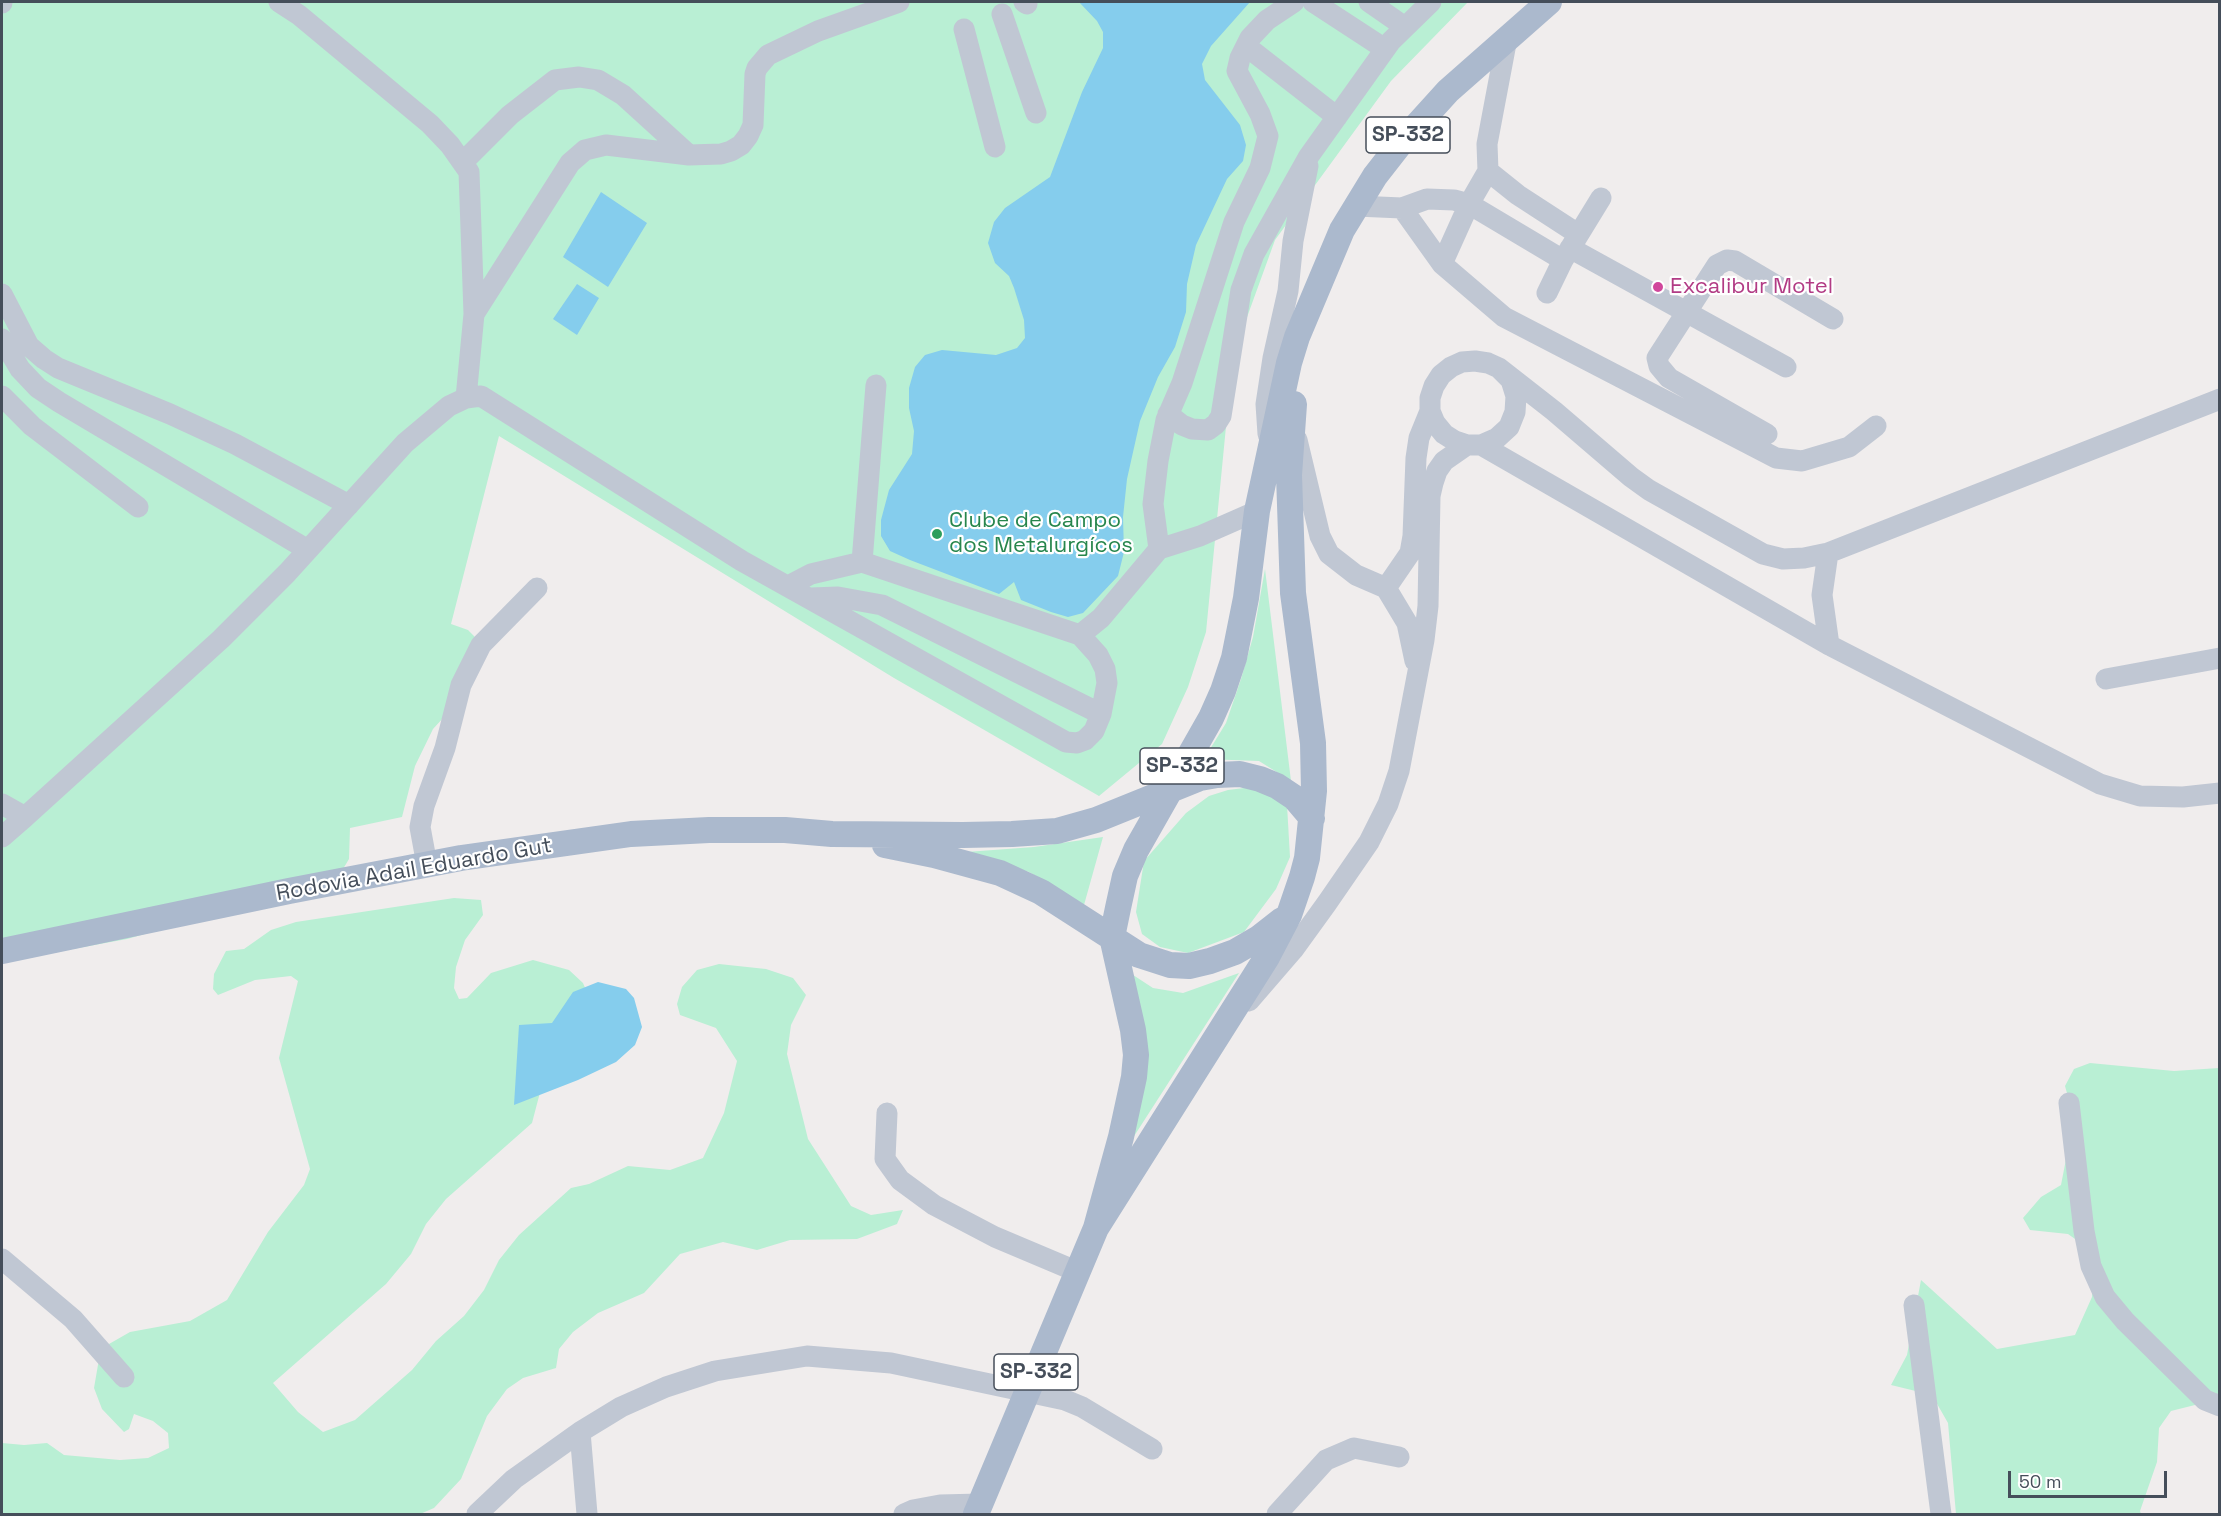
<!DOCTYPE html>
<meta charset="utf-8">
<style>
body{margin:0}
#map{position:relative;width:2221px;height:1516px;overflow:hidden;background:#f0eded;font-family:"Space Grotesk",sans-serif}
canvas{display:block}
.frame{position:absolute;inset:0;border:3px solid #454e5a;pointer-events:none}
.scale{position:absolute;left:2008px;top:1471px;width:159px;height:27px;box-sizing:border-box;border:3px solid #454e5a;border-top:0;padding-left:8px;font-size:18px;line-height:21px;white-space:nowrap;color:#454e5a;-webkit-text-stroke:4px #fff;paint-order:stroke}
</style>
<div id="map">
<canvas width="2221" height="1516"></canvas>
<div class="frame"></div>
<div class="scale">50 m</div>
</div>
<script>
const c = document.querySelector('canvas').getContext('2d');
c.lineJoin = 'round';
function fillPath(path, color) { c.fillStyle = color; c.fill(path, 'evenodd'); }
const toPath = rows => new Path2D(rows.map(r => 'M' + r).join(''));
function strokePath(path, color, width, dash) { c.strokeStyle = color; c.lineWidth = width; c.lineCap = dash ? 'butt' : 'round'; c.setLineDash(dash || []); c.stroke(path); }
function label(font, color, halo, rows, align = 'center') {
  c.font = font + ' "Space Grotesk",sans-serif'; c.lineWidth = 4.5; c.setLineDash([]); c.textBaseline = 'middle'; c.strokeStyle = halo; c.fillStyle = color; for (const [text, x, y, turn = 0] of rows) {
    c.save(); c.translate(x, y); c.rotate((+turn || 0) * Math.PI / 180); c.textAlign = isNaN(turn) ? turn : align; if (halo) c.strokeText(text, 0, 0); c.fillText(text, 0, 0); c.restore();
  }
}
const green = toPath([
 [2,2,1468,2,1391,81,1275,240,1246,320,1228,406,1206,632,1188,687,1162,744,1099,796,894,678,499,436,451,624,468,630,475,637,466,693,433,729,415,766,402,817,350,828,349,859,334,884,252,904,127,939,35,956,2,959],
 [1265,569,1291,781,1259,761,1204,759,1226,723,1241,679,1253,637],
 [1252,787,1287,805,1290,857,1276,889,1244,932,1188,953,1160,947,1142,934,1136,912,1144,861,1186,813,1209,796,1228,790],
 [1103,837,1084,905,1029,872,966,852,1034,847],
 [454,898,481,900,483,915,465,940,456,967,454,988,459,999,467,998,491,973,533,960,569,970,583,983,589,997,543,1081,532,1123,446,1199,426,1224,411,1254,386,1284,273,1383,298,1412,323,1432,355,1420,412,1370,436,1341,464,1316,484,1290,499,1260,519,1235,571,1188,589,1184,628,1166,670,1170,703,1158,724,1113,737,1061,716,1028,680,1015,677,1004,682,987,697,970,719,964,766,969,793,978,806,995,791,1025,787,1054,808,1139,851,1206,871,1215,903,1210,897,1224,857,1239,790,1240,757,1250,723,1242,680,1254,644,1293,598,1313,573,1332,559,1349,556,1368,523,1378,507,1389,487,1416,461,1479,434,1508,420,1514,2,1514,2,1443,24,1445,47,1443,64,1455,120,1460,148,1458,169,1448,168,1433,153,1421,134,1414,129,1429,124,1432,102,1409,94,1388,99,1359,109,1344,130,1332,190,1321,227,1300,268,1232,304,1185,310,1169,279,1058,298,981,291,976,255,980,218,995,213,989,214,974,226,951,244,949,271,930,296,922],
 [1130,973,1153,988,1183,993,1239,973,1129,1144],
 [2090,1063,2174,1071,2219,1068,2219,1399,2171,1411,2159,1428,2157,1462,2140,1511,2141,1514,1956,1514,1948,1423,1932,1395,1891,1385,1907,1355,1921,1280,1997,1349,2075,1335,2092,1297,2095,1253,2068,1234,2030,1230,2023,1218,2041,1197,2061,1185,2074,1118,2065,1086,2074,1069]
]);
const water = toPath([
 [1079,2,1250,2,1211,46,1202,64,1205,80,1240,125,1246,145,1243,161,1227,179,1196,245,1187,284,1186,312,1175,347,1158,377,1140,421,1127,479,1123,517,1124,552,1118,576,1083,613,1068,617,1051,612,1021,600,1014,582,999,594,910,560,890,551,881,536,881,520,889,490,912,454,914,431,909,408,909,388,915,367,925,355,942,350,996,355,1017,348,1025,338,1024,320,1014,288,1009,276,995,263,988,243,994,222,1005,208,1050,177,1082,92,1103,48,1103,32,1097,21],
 [601,192,647,223,608,287,563,257],
 [577,284,599,298,577,335,553,319],
 [598,982,626,989,634,998,642,1027,635,1045,616,1062,578,1080,514,1105,519,1025,552,1023,573,992]
]);
const minor = toPath([
 [279,2,299,15,430,124,450,145,469,172,474,314,466,398],
 [1024,2,1027,4],
 [1313,2,1385,49],
 [1369,2,1405,27],
 [2,3,2,2],
 [1002,14,1036,113],
 [964,29,995,147],
 [1507,38,1487,144,1488,171,1518,195,1578,234],
 [1246,46,1337,117],
 [463,162,510,115,555,80,579,77,598,80,623,95,689,155],
 [1356,206,1402,208,1442,264,1504,317,1776,458,1802,461,1849,447,1876,426],
 [1402,208,1427,199,1454,200,1469,204,1563,260],
 [1570,248,1786,367],
 [1442,264,1469,204,1488,171],
 [1547,293,1563,260,1601,198],
 [2,294,29,346,44,359,58,368,170,414,235,444,349,505],
 [474,314,570,163,585,150,606,145,689,155,721,154,731,151,741,145,748,136,753,125,755,74,757,68,768,55,818,31,899,2],
 [2,339,20,369,38,388,59,402,308,550],
 [1499,368,1511,380,1516,396,1515,412,1509,427,1497,438,1481,445,1467,445,1455,441,1444,434,1435,423,1430,411,1430,398,1434,386,1441,375,1451,367,1462,362,1475,361,1488,363,1499,368,1554,411,1631,477,1649,490,1763,554,1783,559,1804,558,1828,553,2220,399],
 [2,396,32,426,138,507],
 [1168,414,1182,425,1192,429,1208,430,1216,424,1221,416,1241,290,1254,254,1309,156,1391,41,1431,2],
 [1268,434,1266,404,1273,358,1288,291,1293,241,1308,166],
 [1767,434,1669,378,1659,366,1657,358,1717,265,1727,260,1735,261,1833,319],
 [1297,440,1320,536,1329,554,1356,575,1386,588,1407,623,1415,661],
 [1481,445,1829,645,2100,784,2140,796,2183,797,2220,793],
 [1159,549,1153,504,1158,461,1166,420,1182,383,1234,222,1260,168,1268,136,1260,114,1237,71,1240,58,1250,38,1267,20,1294,2],
 [1828,553,1822,595,1829,645],
 [862,562,1080,635,1101,618,1159,549,1200,536,1257,511],
 [788,586,811,574,862,562,876,385],
 [1386,588,1410,553,1413,536,1416,458,1419,438,1430,411],
 [811,598,838,597,882,605,1101,714],
 [2106,679,2220,658],
 [2,804,25,817,221,639,287,573,405,443,449,406,466,398,481,396,742,561,1066,742,1077,743,1085,740,1094,731,1101,714,1107,683,1105,669,1098,655,1080,635],
 [2,837,25,817],
 [427,865,420,827,424,806,445,748,461,685,481,645,537,588],
 [1249,1001,1293,950,1327,903,1369,842,1388,804,1399,771,1424,640,1428,606,1430,496,1433,483,1437,471,1444,461,1467,445],
 [2069,1103,2084,1231,2091,1266,2105,1297,2125,1321,2205,1400,2220,1406],
 [887,1113,885,1159,900,1180,934,1205,995,1237,1078,1272],
 [2,1259,73,1319,124,1377],
 [1914,1305,1941,1514],
 [580,1432,587,1514],
 [477,1514,514,1479,580,1432,621,1407,666,1387,715,1371,807,1356,891,1363,1065,1400,1082,1407,1152,1449],
 [904,1514,913,1510,940,1505,980,1504],
 [1277,1514,1326,1460,1354,1448,1399,1457]
]);
const major = toPath([
 [885,845,934,855,1000,873,1041,892,1139,955,1170,965,1189,966,1210,961,1235,952,1259,938,1282,920],
 [2,951,289,891,461,858,631,834,709,830,785,830,832,834,963,835,1012,834,1057,831,1096,820,1200,778,1217,775,1240,774,1260,779,1277,786,1295,798,1312,818],
 [1096,1228,1121,1137,1134,1077,1136,1055,1133,1030,1112,937,1118,908,1125,876,1136,850,1211,718,1223,691,1234,658,1246,598,1257,511,1289,363,1297,337,1342,230,1375,176,1400,144,1448,91,1549,2],
 [976,1514,1096,1228,1267,957,1289,915,1302,877,1307,858,1314,791,1313,743,1293,593,1289,475,1294,404]
]);
const markers = [
 [1658,287,6,"#d1479c"],
 [937,534,6,"#2e9e5b"]
];
const shields = [
 [1408,135,84],
 [1182,766,84],
 [1036,1372,84]
];
const shieldNames = [
 ["SP-332",1408,135],
 ["SP-332",1182,766],
 ["SP-332",1036,1372]
];
const hotelNames = [
 ["Excalibur Motel",1670,287]
];
const leisureNames = [
 ["Clube de Campo",949,521],
 ["dos Metalurgícos",949,546]
];
const streetNames = [
 ["Rodovia Adail Eduardo Gut",414,870,-10]
];
fillPath(green, '#b9efd4');
fillPath(water, '#85cded');
strokePath(minor, '#c0c7d3', 21);
strokePath(major, '#abb9cd', 26);
for (const [x, y, r, color] of markers) { const dot = new Path2D(); dot.arc(x, y, r, 0, 2 * Math.PI); c.fillStyle = color; c.fill(dot); strokePath(dot, '#fff', 2); }
for (const [x, y, w] of shields) { const box = new Path2D(); box.roundRect(x - w / 2, y - 18, w, 36, 4.5); c.fillStyle = '#fff'; c.fill(box); strokePath(box, '#454e5a', 1.5); }
label('bold 21px', '#454e5a', null, shieldNames);
label('22px', '#b23c85', '#fff', hotelNames, 'left');
label('22px', '#27864d', '#fff', leisureNames, 'left');
label('22px', '#454e5a', '#fff', streetNames);
</script>
